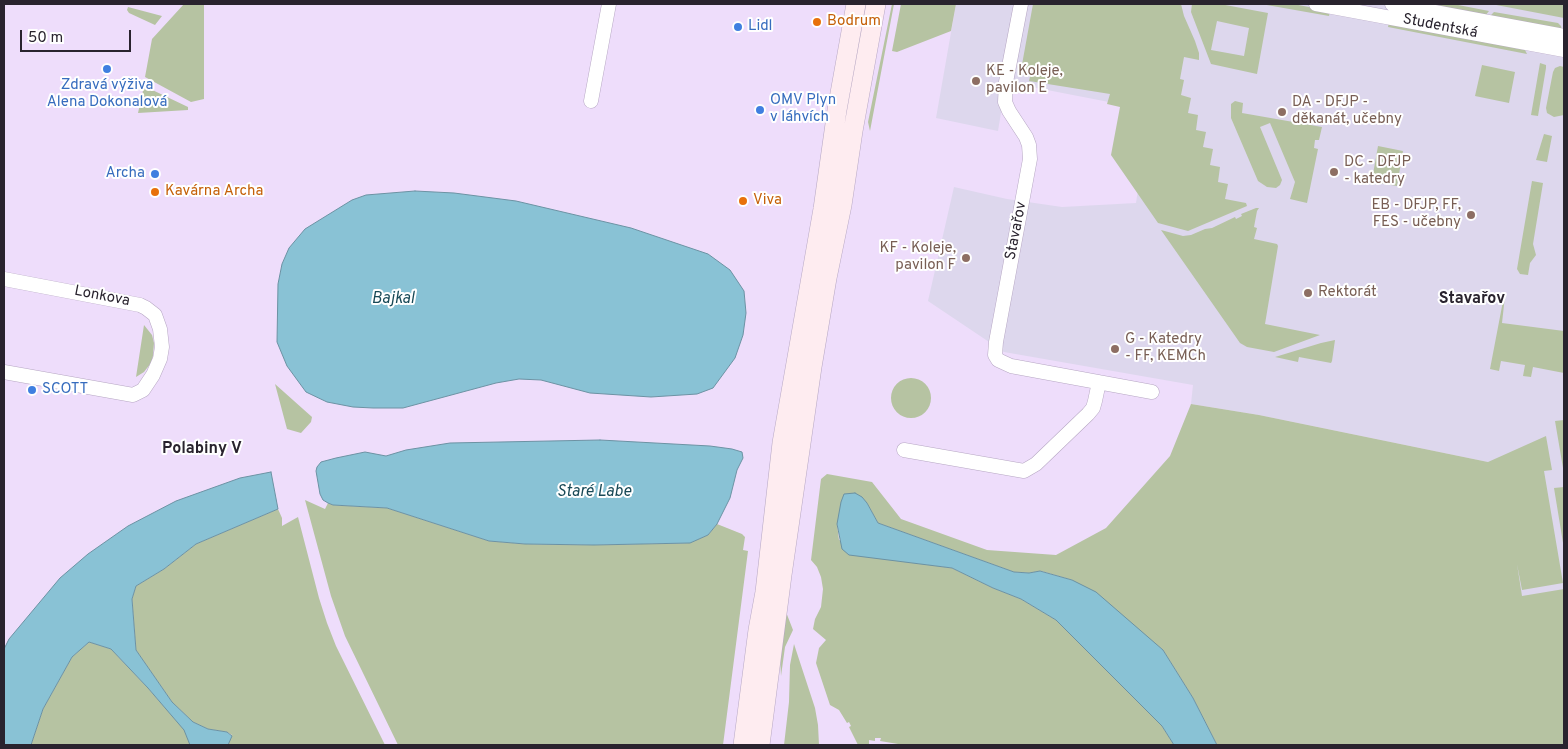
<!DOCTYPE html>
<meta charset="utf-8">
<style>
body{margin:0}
#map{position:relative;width:1568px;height:749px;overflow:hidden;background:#eeddfb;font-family:Overpass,sans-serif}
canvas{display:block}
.frame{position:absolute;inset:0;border:5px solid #29232e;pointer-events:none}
.scale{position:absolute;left:20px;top:30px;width:111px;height:22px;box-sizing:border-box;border:2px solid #29232e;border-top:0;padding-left:6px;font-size:15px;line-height:18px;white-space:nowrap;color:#29232e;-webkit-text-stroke:4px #fff;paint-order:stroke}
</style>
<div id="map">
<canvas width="1568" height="749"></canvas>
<div class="frame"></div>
<div class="scale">50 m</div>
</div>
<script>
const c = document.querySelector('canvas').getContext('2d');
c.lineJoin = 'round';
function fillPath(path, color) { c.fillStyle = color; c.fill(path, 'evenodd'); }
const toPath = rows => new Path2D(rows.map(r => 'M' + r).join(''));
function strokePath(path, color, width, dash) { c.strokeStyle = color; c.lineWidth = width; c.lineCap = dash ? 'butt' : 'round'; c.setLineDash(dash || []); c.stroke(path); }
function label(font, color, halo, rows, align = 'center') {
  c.font = font + ' Overpass,sans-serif'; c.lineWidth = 4; c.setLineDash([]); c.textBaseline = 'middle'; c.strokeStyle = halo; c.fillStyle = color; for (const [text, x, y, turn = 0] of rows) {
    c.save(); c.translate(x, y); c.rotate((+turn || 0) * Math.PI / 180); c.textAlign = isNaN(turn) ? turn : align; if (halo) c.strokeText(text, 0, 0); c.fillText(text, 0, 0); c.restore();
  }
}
const education = toPath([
 [956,4,1564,4,1564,614,1525,612,1488,462,1259,415,1191,404,1193,385,1004,352,928,301,954,187,1007,199,1062,207,1136,203,1150,110,1006,82,998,131,936,118]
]);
const green = toPath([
 [184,4,204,4,204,99,191,102,145,77,152,39],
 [892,4,894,4,870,131,868,122],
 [901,4,956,4,951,31,897,52,892,51],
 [1033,4,1181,4,1184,16,1195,41,1199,53,1199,60,1184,57,1180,79,1184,80,1181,95,1191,98,1188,113,1198,115,1196,130,1206,132,1203,147,1213,149,1210,165,1220,167,1218,182,1228,184,1225,199,1246,203,1247,206,1188,231,1158,223,1111,155,1120,107,1107,104,1110,94,1029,81,1031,72,1021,70],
 [1192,4,1220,4,1268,13,1257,74,1211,64,1191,12],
 [1217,21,1249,28,1244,56,1211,50],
 [1261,4,1293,4,1330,11,1329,16],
 [1421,4,1453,4,1489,11,1485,16],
 [1491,4,1564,4,1564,18],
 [128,7,162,16,155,25,129,13,127,10],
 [1494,12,1558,23,1561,26,1562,31,1489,17],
 [1389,22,1525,50,1527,54,1388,27],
 [1540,63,1546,65,1546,68,1538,116,1531,115],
 [1482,65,1515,72,1509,103,1475,96],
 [1560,66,1564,67,1564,115,1554,117,1547,113,1546,108,1553,72,1555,68],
 [144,86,188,107,188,110,138,113],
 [1235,101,1243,103,1242,113,1322,127,1319,140,1315,140,1314,148,1318,149,1307,203,1290,199,1295,182,1270,123,1260,127,1282,180,1280,185,1276,188,1267,187,1258,181,1231,118,1231,104],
 [1544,134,1552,136,1547,162,1536,160],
 [1378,146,1403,151,1397,186,1379,183,1381,175,1373,174],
 [1532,181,1543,183,1533,244,1536,255,1530,263,1528,275,1520,274,1517,269],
 [1256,208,1259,208,1257,211,1254,227,1257,228,1254,239,1277,244,1278,246,1265,324,1320,335,1274,352,1247,347,1240,343,1161,230,1183,236,1191,235,1205,229,1212,228,1235,217,1236,219,1242,216,1241,214],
 [1505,296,1502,323,1564,331,1564,373,1533,367,1531,377,1523,376,1525,365,1501,361,1499,371,1490,369,1503,301],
 [144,325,152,335,154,343,153,356,151,363,144,372,136,377],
 [1335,340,1332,361,1331,363,1299,357,1298,362,1275,357,1321,343],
 '891 398a20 20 0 1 1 40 0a20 20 0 1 1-40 0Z',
 [275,384,312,417,311,422,301,433,287,429],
 [1191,404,1259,415,1488,462,1546,436,1552,470,1544,471,1563,583,1522,590,1517,564,1522,596,1564,589,1564,745,1217,745,1193,698,1163,650,1072,580,1041,571,1029,573,1014,572,878,523,867,503,837,524,839,540,910,562,952,568,993,588,1021,599,1056,620,1162,726,1174,745,904,745,880,741,881,738,875,738,875,741,869,740,869,745,858,745,849,727,851,726,849,722,847,723,839,710,830,705,816,663,819,648,826,640,813,629,815,619,821,607,823,589,821,577,817,567,811,560,821,479,827,474,872,482,901,519,987,550,1056,555,1106,528,1170,456],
 [1564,420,1564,474,1555,421],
 [1564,487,1564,549,1554,488],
 [305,500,325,509,328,503,333,505,387,508,489,541,525,544,594,545,689,543,708,535,717,524,742,534,745,537,743,550,748,551,723,745,398,745,345,636,331,596],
 [278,509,282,518,282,526,298,517,319,598,327,623,336,646,385,745,228,745,232,735,227,732,208,729,193,722,172,702,136,650,132,599,136,586,164,569,196,544],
 [786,612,793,630,785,647,781,676,780,656],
 [89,642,111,649,148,688,185,730,190,745,31,745,43,709,72,657],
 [794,644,815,708,818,725,819,745,784,745,789,702,790,665]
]);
const water = toPath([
 [415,191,454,193,516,201,631,228,708,254,730,270,744,291,746,313,743,335,735,358,713,388,697,394,651,397,590,393,541,380,519,379,496,383,403,408,373,408,353,407,327,402,306,392,287,366,277,342,278,284,282,264,289,248,305,229,352,200,366,195,415,191],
 [600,440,710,446,732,449,742,452,743,458,737,470,730,498,717,524,708,535,690,543,594,545,525,544,489,541,387,508,333,505,328,503,323,500,320,494,316,471,317,467,321,462,336,458,365,452,386,456,406,450,450,443,600,440],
 [271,472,278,509,196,544,164,569,136,586,132,599,136,650,172,702,193,722,208,729,227,732,232,736,228,745,190,745,184,730,148,688,111,649,89,642,72,657,43,709,31,745,4,745,4,649,9,639,60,578,88,554,128,526,176,501,240,478,271,472],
 [855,493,862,497,867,503,878,523,1014,572,1029,573,1040,571,1072,580,1096,592,1163,650,1193,698,1217,745,1174,745,1162,726,1056,620,1021,599,993,588,952,568,849,555,842,549,837,524,841,502,844,494,855,493]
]);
const street = toPath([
 [1021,4,1006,82,1005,102,1009,111,1026,137,1029,145,1030,159,996,342,995,355,998,360,1011,366,1152,392],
 [1316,4,1564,50],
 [1392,4,1564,36],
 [591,101,609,4],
 [4,279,140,305,146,308,155,315,160,329,162,347,160,359,153,375,143,390,133,395,4,372],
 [904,450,1024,471,1036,464,1088,414,1093,408,1095,401,1099,382]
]);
const secondary = toPath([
 [743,745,758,630,765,592,782,443,823,209,837,110,856,4],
 [760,745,782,575,812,367,827,278,842,205,853,131,876,4]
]);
const markers = [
 [817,22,5,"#e8710a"],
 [738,27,5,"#3f7fe0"],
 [107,69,5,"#3f7fe0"],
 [976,81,5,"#8d6e63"],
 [760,110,5,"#3f7fe0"],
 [1282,112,5,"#8d6e63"],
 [1334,172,5,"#8d6e63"],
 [155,174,5,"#3f7fe0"],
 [155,192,5,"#e8710a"],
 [743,201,5,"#e8710a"],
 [1471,215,5,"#8d6e63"],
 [966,258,5,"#8d6e63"],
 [1308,293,5,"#8d6e63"],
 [1115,349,5,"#8d6e63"],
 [32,390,5,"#3f7fe0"]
];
const foodNames = [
 ["Bodrum",827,22],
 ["Kavárna Archa",165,192],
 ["Viva",753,201]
];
const shopNames = [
 ["Lidl",748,27],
 ["Zdravá výživa",107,86,"center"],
 ["Alena Dokonalová",107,103,"center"],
 ["OMV Plyn",770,101],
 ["v láhvích",770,118],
 ["Archa",145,174,"right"],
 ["SCOTT",42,390]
];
const streetNames = [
 ["Studentská",1440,27,11],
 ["Stavařov",1017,231,-79],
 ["Lonkova",102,297,11]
];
const educationNames = [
 ["KE - Koleje,",986,72],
 ["pavilon E",986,89],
 ["DA - DFJP -",1292,103],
 ["děkanát, učebny",1292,120],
 ["DC - DFJP",1344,163],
 ["- katedry",1344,180],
 ["EB - DFJP, FF,",1461,206,"right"],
 ["FES - učebny",1461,223,"right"],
 ["KF - Koleje,",956,249,"right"],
 ["pavilon F",956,266,"right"],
 ["Rektorát",1318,293],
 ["G - Katedry",1125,340],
 ["- FF, KEMCh",1125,357]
];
const waterNames = [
 ["Bajkal",393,300],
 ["Staré Labe",594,493]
];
const neighbourhoodNames = [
 ["Stavařov",1472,300],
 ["Polabiny V",202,450]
];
fillPath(education, '#ddd7ed');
fillPath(green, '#b6c3a2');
fillPath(water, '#89c2d5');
strokePath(water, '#6c92a3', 1);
strokePath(street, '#b6a7c3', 15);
strokePath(secondary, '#b6a7c3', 20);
strokePath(street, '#fff', 14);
strokePath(secondary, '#feecf0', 19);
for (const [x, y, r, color] of markers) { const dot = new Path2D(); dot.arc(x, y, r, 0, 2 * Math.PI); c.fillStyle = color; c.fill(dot); strokePath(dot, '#fff', 2); }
label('15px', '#c56008', '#fff', foodNames, 'left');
label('15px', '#366cbe', '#fff', shopNames, 'left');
label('15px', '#29232e', '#fff', streetNames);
label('15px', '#785e54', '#fff', educationNames, 'left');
label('italic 16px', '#184957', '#fff', waterNames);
label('bold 16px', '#29232e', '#fff', neighbourhoodNames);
</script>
